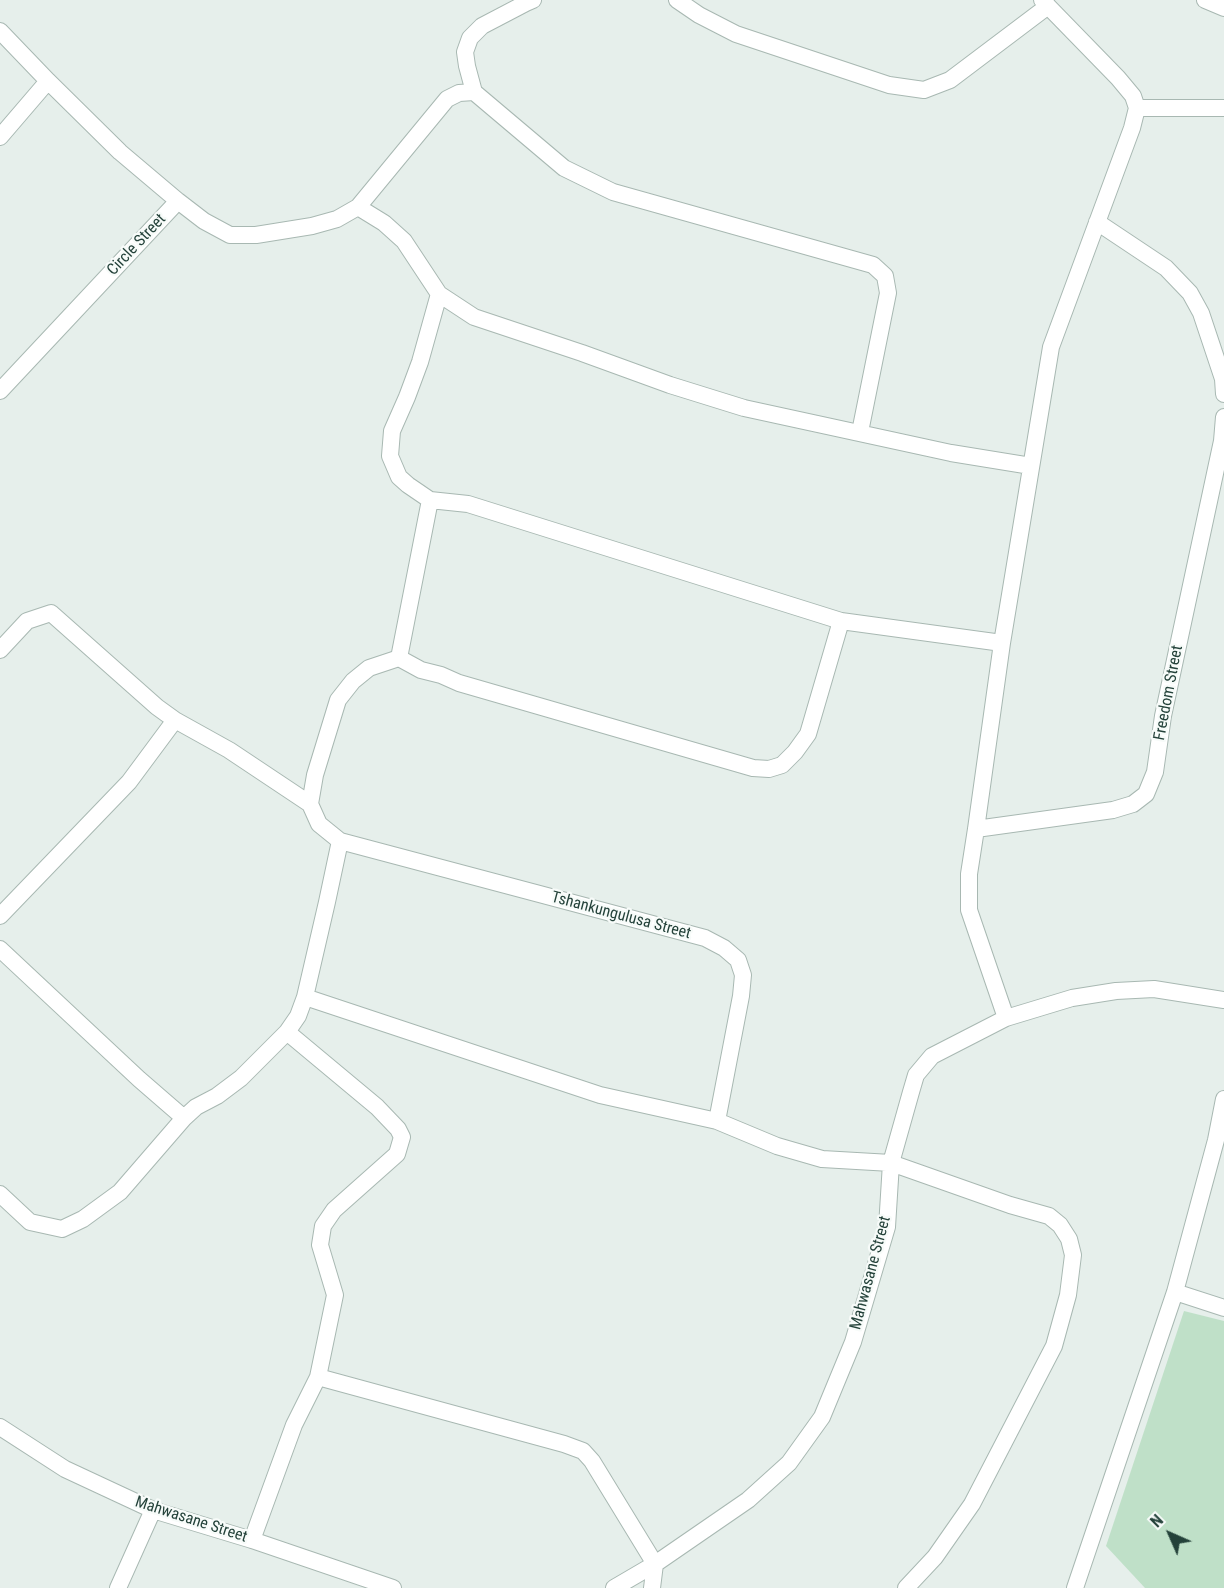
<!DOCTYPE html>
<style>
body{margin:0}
#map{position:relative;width:1224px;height:1588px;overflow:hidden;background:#e6efeb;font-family:"Roboto Condensed",sans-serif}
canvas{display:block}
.north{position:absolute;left:1140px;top:1504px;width:60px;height:60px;-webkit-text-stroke:4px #f7fbf9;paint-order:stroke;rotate:315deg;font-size:16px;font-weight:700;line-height:24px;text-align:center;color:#24423a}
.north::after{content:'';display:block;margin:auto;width:21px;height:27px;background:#24423a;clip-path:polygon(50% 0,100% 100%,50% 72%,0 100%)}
</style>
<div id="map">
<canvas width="1224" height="1588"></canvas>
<div class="north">N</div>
</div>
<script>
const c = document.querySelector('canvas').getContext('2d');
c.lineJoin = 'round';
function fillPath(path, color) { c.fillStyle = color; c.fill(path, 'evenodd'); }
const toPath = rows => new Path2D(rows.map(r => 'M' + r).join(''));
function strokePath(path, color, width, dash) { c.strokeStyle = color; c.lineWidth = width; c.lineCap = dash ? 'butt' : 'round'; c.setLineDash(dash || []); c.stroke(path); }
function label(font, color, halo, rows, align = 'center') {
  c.font = font + ' "Roboto Condensed",sans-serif'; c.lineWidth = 4.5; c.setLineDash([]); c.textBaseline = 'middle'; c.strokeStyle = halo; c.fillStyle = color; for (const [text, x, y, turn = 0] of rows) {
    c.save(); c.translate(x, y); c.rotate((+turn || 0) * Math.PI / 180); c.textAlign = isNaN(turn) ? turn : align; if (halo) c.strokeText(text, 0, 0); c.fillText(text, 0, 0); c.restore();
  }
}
const green = toPath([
 [1184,1311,1224,1321,1224,1588,1145,1588,1106,1546]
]);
const minor = toPath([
 [533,0,526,3,482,26,470,38,465,52,467,66,474,92,564,168,613,192,873,265,885,276,888,293,860,432],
 [677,0,699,15,736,34,889,85,924,90,950,80,1048,6],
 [1205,0,1224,8],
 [0,31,48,81,120,152,178,201,0,391],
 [1137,108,1224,108],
 [0,137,48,81],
 [178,201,204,221,230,235,256,235,312,226,337,219,358,207,447,99,459,93,474,92],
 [358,207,384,223,404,241,439,294,474,317,582,353,670,385,744,408,951,453,1031,466],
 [1097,222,1166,268,1190,293,1201,313,1223,379,1224,394],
 [439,294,420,362,407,397,392,431,390,456,399,477,408,485,430,500,468,504,841,621,1002,643],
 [0,650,27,621,51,613,157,707,175,720,129,782,0,916],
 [399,658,430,500],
 [175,720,229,750,310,804],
 [976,829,1113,810,1133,804,1146,794,1155,772,1163,716,1222,441,1224,417],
 [340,841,705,938,724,948,738,960,743,975,741,996,717,1121],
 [0,949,139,1079,184,1118],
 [305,997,600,1095,717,1121,777,1146,822,1159,891,1163,1010,1205,1049,1216,1060,1225,1069,1239,1073,1255,1068,1295,1054,1346,972,1504,935,1557,906,1588],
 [1006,1018,969,910,969,874,976,829,1002,643,1051,347,1132,128,1137,108,1133,96,1118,78,1042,0],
 [0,1194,30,1222,62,1229,83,1219,120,1192,184,1118,196,1107,217,1096,241,1078,287,1032,298,1016,305,997,327,902,340,841,319,824,310,804,315,775,338,700,353,681,369,668,399,658,421,670,441,675,459,683,753,768,769,769,782,765,795,752,808,734,841,621],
 [1175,1292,1224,1308],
 [318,1377,564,1444,583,1451,592,1461,655,1564,652,1588],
 [0,1427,65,1469,153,1510,252,1540,393,1588],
 [252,1540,294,1425,318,1377,335,1295,320,1245,323,1226,334,1210,397,1154,402,1137,398,1129,377,1107,287,1032],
 [118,1588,153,1510],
 [614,1588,655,1564,748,1500,789,1463,822,1417,853,1342,887,1227,891,1163,911,1092,916,1075,932,1056,1006,1018,1072,998,1116,991,1154,989,1224,1000],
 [1075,1588,1175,1292,1216,1140,1224,1099]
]);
const streetNames = [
 ["Circle Street",137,245,-47],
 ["Freedom Street",1169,693,-79],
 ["Tshankungulusa Street",621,916,15],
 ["Mahwasane Street",871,1273,-75],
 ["Mahwasane Street",191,1520,18]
];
fillPath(green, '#bfe0c8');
strokePath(minor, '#a8b8b2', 18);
strokePath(minor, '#fff', 16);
label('16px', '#24423a', '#f7fbf9', streetNames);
</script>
